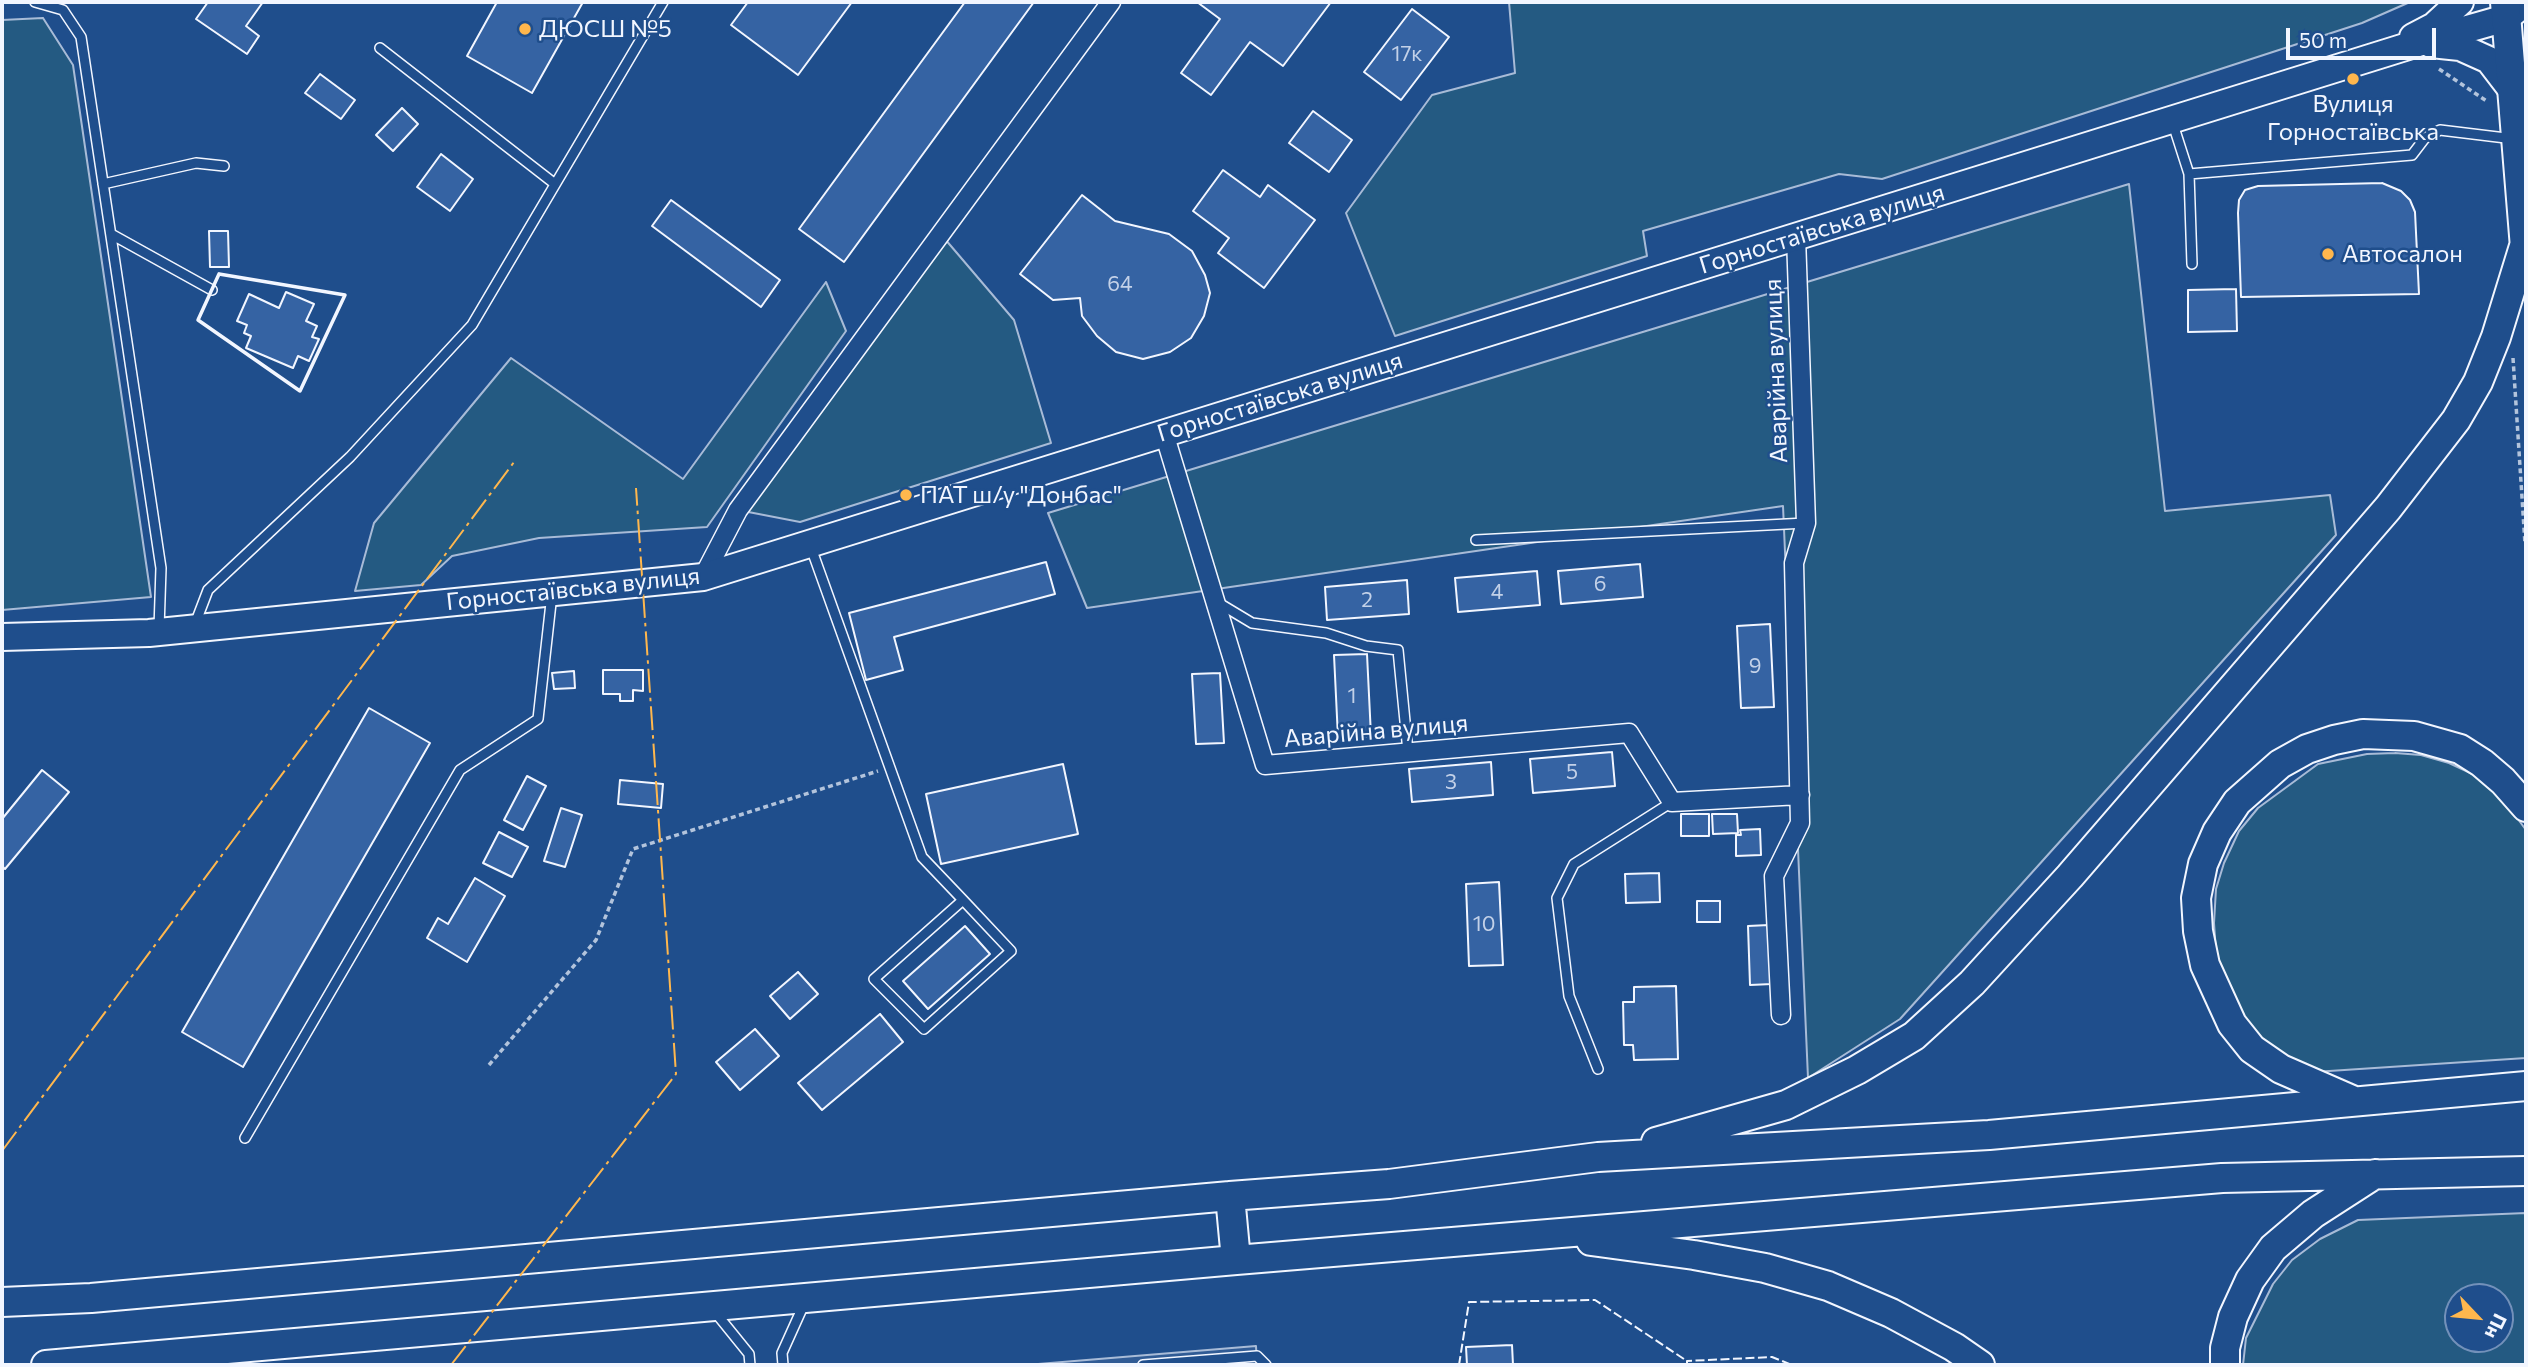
<!DOCTYPE html>
<meta charset="utf-8">
<style>
body{margin:0}
#map{position:relative;width:2528px;height:1367px;overflow:hidden;background:#1f4e8c;font-family:Commissioner,sans-serif}
canvas{display:block}
.frame{position:absolute;inset:0;border:4px solid #f2f6ff;pointer-events:none}
.north{position:absolute;left:2444px;top:1283px;width:70px;height:70px;box-sizing:border-box;background:#1f4e8c;border:2px solid #7391ba;border-radius:50%;rotate:116deg;font-size:19px;font-weight:700;line-height:28px;text-align:center;color:#f2f6ff}
.north::after{content:'';display:block;margin:auto;width:24px;height:32px;background:#ffb74d;clip-path:polygon(50% 0,100% 100%,50% 72%,0 100%)}
.scale{position:absolute;left:2286px;top:28px;width:150px;height:32px;box-sizing:border-box;border:4px solid #f2f6ff;border-top:0;padding-left:9px;font-size:21px;line-height:24px;white-space:nowrap;color:#f2f6ff;-webkit-text-stroke:5px #1f4e8c;paint-order:stroke}
</style>
<div id="map">
<canvas width="2528" height="1367"></canvas>
<div class="frame"></div>
<div class="north">Пн</div>
<div class="scale">50 m</div>
</div>
<script>
const c = document.querySelector('canvas').getContext('2d');
c.lineJoin = 'round';
function fillPath(path, color) { c.fillStyle = color; c.fill(path, 'evenodd'); }
const toPath = rows => new Path2D(rows.map(r => 'M' + r).join(''));
function strokePath(path, color, width, dash) { c.strokeStyle = color; c.lineWidth = width; c.lineCap = dash ? 'butt' : 'round'; c.setLineDash(dash || []); c.stroke(path); }
function label(font, color, halo, rows, align = 'center') {
  c.font = font + ' Commissioner,sans-serif'; c.lineWidth = 5; c.setLineDash([]); c.textBaseline = 'middle'; c.strokeStyle = halo; c.fillStyle = color; for (const [text, x, y, turn = 0] of rows) {
    c.save(); c.translate(x, y); c.rotate((+turn || 0) * Math.PI / 180); c.textAlign = isNaN(turn) ? turn : align; if (halo) c.strokeText(text, 0, 0); c.fillText(text, 0, 0); c.restore();
  }
}
const green = toPath([
 [1509,2,2410,2,2362,23,1882,179,1839,174,1643,231,1647,256,1395,336,1346,213,1432,95,1515,73,1509,2],
 [43,18,73,65,151,597,2,610,2,20,43,18],
 [2129,184,2165,511,2330,495,2336,535,1900,1019,1808,1078,1783,506,1087,608,1048,513,2129,184],
 [939,232,1014,320,1051,443,800,522,738,510,939,232],
 [826,282,846,331,707,527,539,538,452,556,421,585,355,591,374,523,511,358,683,479,826,282],
 [2395,753,2421,755,2449,763,2481,778,2506,803,2526,830,2526,1058,2314,1072,2266,1045,2234,1004,2216,952,2214,923,2216,889,2224,863,2239,831,2258,808,2318,764,2367,754,2395,753],
 [2526,1213,2526,1365,2243,1365,2246,1338,2273,1284,2292,1260,2320,1239,2358,1220,2526,1213],
 [2458,1297,2500,1297,2500,1339,2458,1339,2458,1297]
]);
const parking = toPath([
 [1256,1346,1257,1365,1026,1365,1256,1346]
]);
const building = toPath([
 [208,2,263,2,246,26,259,36,247,54,196,19,208,2],
 [497,2,583,2,532,93,467,56,497,2],
 [748,2,852,2,798,75,731,25,748,2],
 [965,2,1034,2,844,262,799,229,965,2],
 [1197,2,1331,2,1283,66,1250,42,1211,95,1181,73,1220,19,1197,2],
 [1412,9,1449,37,1401,100,1364,72,1412,9],
 [320,74,355,100,341,119,305,93,320,74],
 [402,108,418,124,393,151,376,135,402,108],
 [1313,111,1352,140,1329,172,1289,143,1313,111],
 [441,154,473,179,450,211,417,187,441,154],
 [1223,170,1260,197,1268,185,1315,220,1264,288,1218,253,1229,238,1193,211,1223,170],
 [2382,183,2401,191,2410,200,2415,212,2419,294,2241,297,2238,213,2239,200,2245,190,2258,186,2382,183],
 [1082,195,1115,221,1169,234,1192,251,1205,275,1210,293,1204,316,1191,338,1170,352,1143,359,1116,352,1097,336,1082,316,1080,298,1053,300,1020,274,1082,195],
 [671,200,780,280,761,307,652,226,671,200],
 [209,231,228,231,229,267,210,267,209,231],
 [2236,289,2237,331,2188,332,2188,290,2236,289],
 [286,292,314,304,306,321,317,326,312,337,319,339,309,361,298,356,293,368,246,348,251,336,244,333,247,325,237,321,249,294,279,308,286,292],
 [1046,562,1055,594,894,637,903,670,866,680,849,613,1046,562],
 [1640,564,1643,597,1561,604,1558,571,1640,564],
 [1537,571,1540,605,1458,612,1455,578,1537,571],
 [1407,580,1409,614,1327,620,1325,587,1407,580],
 [1770,624,1774,707,1741,708,1737,626,1770,624],
 [1367,654,1371,736,1338,738,1334,655,1367,654],
 [603,670,643,670,643,691,633,690,633,701,620,701,620,694,603,694,603,670],
 [574,671,575,688,554,689,552,673,574,671],
 [1220,673,1224,743,1196,744,1192,674,1220,673],
 [369,708,430,743,243,1067,182,1032,369,708],
 [1612,752,1615,786,1533,793,1530,759,1612,752],
 [1491,762,1493,795,1412,802,1409,769,1491,762],
 [1063,764,1078,834,941,864,926,794,1063,764],
 [42,770,69,792,5,869,2,866,2,819,42,770],
 [527,776,546,786,523,830,504,820,527,776],
 [620,780,663,784,661,808,618,804,620,780],
 [561,808,582,815,565,867,544,861,561,808],
 [1681,814,1709,814,1709,836,1681,836,1681,814],
 [1712,814,1737,814,1738,833,1713,834,1712,814],
 [1760,829,1761,855,1736,856,1736,835,1741,835,1740,830,1760,829],
 [499,832,528,847,512,877,483,863,499,832],
 [1659,873,1660,902,1626,903,1625,874,1659,873],
 [475,878,505,896,467,962,427,938,438,918,448,924,475,878],
 [1499,882,1503,965,1469,966,1466,884,1499,882],
 [1697,901,1720,901,1720,922,1697,922,1697,901],
 [1769,925,1772,984,1750,985,1748,926,1769,925],
 [965,926,990,954,928,1009,903,981,965,926],
 [798,972,818,994,790,1019,770,996,798,972],
 [1676,986,1678,1059,1634,1060,1633,1045,1624,1045,1623,1002,1634,1002,1634,987,1676,986],
 [880,1014,903,1042,822,1110,798,1083,880,1014],
 [755,1029,779,1056,740,1090,716,1062,755,1029],
 [1512,1345,1513,1365,1467,1365,1466,1347,1512,1345]
]);
const path = toPath([
 [2439,69,2488,102],
 [2513,358,2525,544],
 [489,1065,596,940,633,849,878,771]
]);
const service = toPath([
 [35,2,63,10,81,37,161,568,159,629],
 [380,48,555,184],
 [2172,121,2189,174,2412,155,2425,138,2440,130,2514,139],
 [2189,174,2192,264],
 [103,184,196,163,224,166],
 [111,234,212,290],
 [1476,540,1806,523],
 [810,545,922,857,963,900,1011,951,924,1029,874,979,963,900],
 [1217,602,1252,623,1326,633,1366,646,1398,650,1408,752],
 [195,624,208,590,350,457,472,325,663,2],
 [1598,1069,1569,996,1557,898,1574,864,1672,802],
 [245,1138,460,770,538,719,552,594],
 [715,1312,749,1354,750,1365],
 [783,1365,782,1353,805,1302],
 [1143,1365,1257,1356,1266,1365]
]);
const minor = toPath([
 [1164,433,1265,765,1629,733,1672,802,1800,795],
 [703,577,738,510,1111,2],
 [1781,1015,1774,876,1800,823,1794,563,1806,523,1796,237]
]);
const secondary = toPath([
 [2413,37,2434,26,2460,2],
 [2431,44,2460,47,2489,60,2512,90],
 [2,637,149,633,703,577,2418,43,2506,18,2526,2]
]);
const primary = toPath([
 [2505,2,2526,260],
 [2352,1100,2281,1069,2252,1049,2232,1024,2205,965,2198,931,2196,898,2203,864,2217,832,2237,802,2280,764,2307,749,2334,740,2363,734,2414,736,2460,749,2482,763,2503,781,2526,807],
 [1656,1142,1786,1105,1857,1070,1914,1036,1972,983,2070,876,2388,508,2456,420,2478,382,2496,337,2525,243],
 [1230,1196,1236,1260],
 [1591,1241,1694,1255,1765,1268,1828,1286,1891,1313,1954,1347,1980,1365],
 [2,1302,91,1298,1230,1196,1389,1184,1598,1157,1989,1135,2526,1086],
 [46,1365,1236,1260,2222,1178,2526,1171],
 [2225,1365,2225,1348,2233,1317,2250,1280,2273,1248,2313,1214,2375,1174]
]);
const fence = toPath([
 [1459,1365,1469,1302,1595,1300,1687,1361],
 [1687,1365,1687,1361,1772,1357,1792,1365]
]);
const wall = toPath([
 [219,274,345,295,300,391,198,320,219,274]
]);
const power = toPath([
 [2,1151,514,462],
 [451,1365,676,1074,636,488]
]);
const markers = [
 [525,29,7,"#ffb74d"],
 [2353,79,7,"#ffb74d"],
 [2328,254,7,"#ffb74d"],
 [906,495,7,"#ffb74d"]
];
const numberNames = [
 ["17к",1407,54],
 ["64",1120,284],
 ["6",1600,584],
 ["4",1497,592],
 ["2",1367,600],
 ["9",1755,666],
 ["1",1352,696],
 ["5",1572,772],
 ["3",1451,782],
 ["10",1484,924]
];
const poiNames = [
 ["ДЮСШ №5",539,29],
 ["Вулиця",2353,104,"center"],
 ["Горностаївська",2353,132,"center"],
 ["Автосалон",2342,254],
 ["ПАТ ш/у \"Донбас\"",920,495]
];
const streetNames = [
 ["Горностаївська вулиця",1822,229,-17],
 ["Аварійна вулиця",1776,371,-92],
 ["Горностаївська вулиця",1280,397,-17],
 ["Горностаївська вулиця",573,589,-6],
 ["Аварійна вулиця",1376,731,-5]
];
fillPath(green, '#245a82');
strokePath(green, '#a8bbd7', 2);
fillPath(parking, '#305b95');
strokePath(parking, '#a8bbd7', 2);
fillPath(building, '#3563a3');
strokePath(building, '#f2f6ff', 2);
strokePath(service, '#f2f6ff', 12);
strokePath(minor, '#f2f6ff', 21);
strokePath(secondary, '#f2f6ff', 30);
strokePath(primary, '#f2f6ff', 32);
strokePath(path, '#b3c4dc', 3.5, [5, 3.5]);
strokePath(service, '#1f4e8c', 9);
strokePath(minor, '#1f4e8c', 18);
strokePath(secondary, '#1f4e8c', 26);
strokePath(primary, '#1f4e8c', 28);
strokePath(fence, '#f2f6ff', 2, [9, 3.5]);
strokePath(wall, '#f2f6ff', 3.5);
strokePath(power, '#ffb74d', 2, [24, 5, 3.5, 5]);
for (const [x, y, r, color] of markers) { const dot = new Path2D(); dot.arc(x, y, r, 0, 2 * Math.PI); c.fillStyle = color; c.fill(dot); strokePath(dot, '#1f4e8c', 2.5); }
label('21px', '#c3d1e8', null, numberNames);
label('24px', '#f2f6ff', '#1f4e8c', poiNames, 'left');
label('24px', '#f2f6ff', '#1f4e8c', streetNames);
</script>
